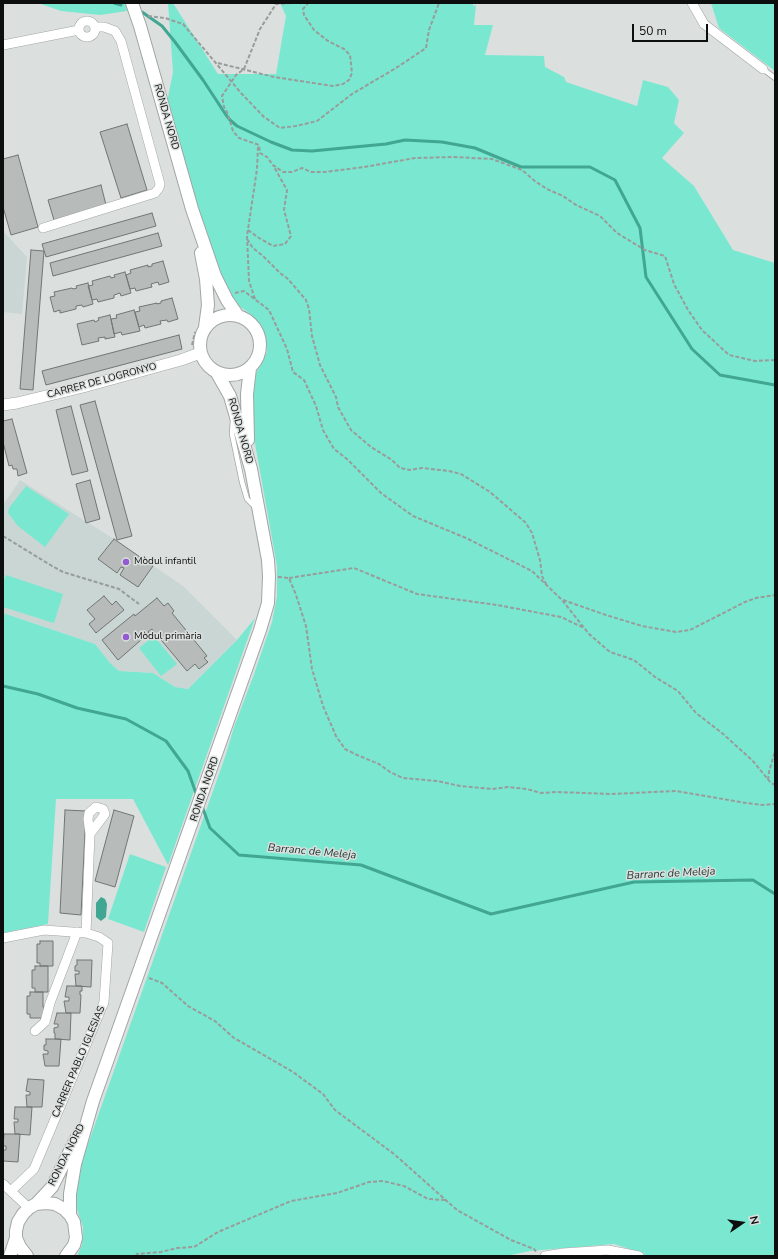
<!DOCTYPE html>
<meta charset="utf-8">
<style>
body{margin:0}
#map{position:relative;width:778px;height:1259px;overflow:hidden;background:#dbe0de;font-family:"Nunito Sans",sans-serif}
canvas{display:block}
.frame{position:absolute;inset:0;border:4px solid #0d0e0e;pointer-events:none}
.north{position:absolute;left:722px;top:1203px;width:40px;height:40px;-webkit-text-stroke:3px #dbe0de;paint-order:stroke;rotate:77deg;font-size:11px;font-weight:700;line-height:16px;text-align:center;color:#0d0e0e}
.north::after{content:'';display:block;margin:auto;width:14px;height:18px;background:#0d0e0e;clip-path:polygon(50% 0,100% 100%,50% 72%,0 100%)}
.scale{position:absolute;left:632px;top:24px;width:76px;height:18px;box-sizing:border-box;border:2px solid #0d0e0e;border-top:0;padding-left:5px;font-size:12px;line-height:14px;white-space:nowrap;color:#0d0e0e;-webkit-text-stroke:3px #dbe0de;paint-order:stroke}
</style>
<div id="map">
<canvas width="778" height="1259"></canvas>
<div class="frame"></div>
<div class="north">N</div>
<div class="scale">50 m</div>
</div>
<script>
const c = document.querySelector('canvas').getContext('2d');
c.lineJoin = 'round';
function fillPath(path, color) { c.fillStyle = color; c.fill(path, 'evenodd'); }
const toPath = rows => new Path2D(rows.map(r => 'M' + r).join(''));
function strokePath(path, color, width, dash) { c.strokeStyle = color; c.lineWidth = width; c.lineCap = dash ? 'butt' : 'round'; c.setLineDash(dash || []); c.stroke(path); }
function label(font, color, halo, rows, align = 'center') {
  c.font = font + ' "Nunito Sans",sans-serif'; c.lineWidth = 3; c.setLineDash([]); c.textBaseline = 'middle'; c.strokeStyle = halo; c.fillStyle = color; for (const [text, x, y, turn = 0] of rows) {
    c.save(); c.translate(x, y); c.rotate((+turn || 0) * Math.PI / 180); c.textAlign = isNaN(turn) ? turn : align; if (halo) c.strokeText(text, 0, 0); c.fillText(text, 0, 0); c.restore();
  }
}
const built = toPath([
 [3,231,27,257,22,314,3,312],
 [20,480,114,539,183,586,237,640,188,689,175,687,153,673,119,671,110,663,95,644,3,613,3,505]
]);
const green = toPath([
 [38,3,125,3,127,11,100,15,61,11],
 [168,3,173,3,218,74,276,74,286,16,280,3,473,3,473,6,476,5,474,25,493,25,485,55,544,56,545,67,564,77,566,82,637,106,643,80,668,87,679,100,674,123,684,133,662,158,694,186,733,250,775,263,775,1256,643,1256,645,1254,614,1244,530,1251,506,1256,77,1256,82,1245,83,1227,77,1209,75,1193,77,1175,225,757,234,727,253,677,272,622,277,596,277,566,252,427,251,383,267,352,266,337,259,324,248,312,237,305,229,291,214,259,199,213,167,102,173,72],
 [711,3,775,3,775,71,719,28],
 [26,486,69,514,45,547,18,526,8,513,9,508],
 [6,575,63,594,54,623,3,607,3,583],
 [3,613,95,644,110,663,119,671,153,673,175,687,188,689,237,640,255,618,168,865,133,799,56,799,48,924,3,933],
 [154,636,177,664,161,676,139,648],
 [130,854,166,867,144,932,108,919]
]);
const water = toPath([
 [101,897,105,899,107,904,106,917,101,921,96,917,96,903]
]);
const stream = toPath([
 [114,3,121,5],
 [142,12,162,26,175,42,203,80,226,115,230,120,237,126,271,142,292,150,312,151,386,144,405,140,442,142,475,148,521,167,590,167,615,180,640,228,646,277,692,349,720,375,775,385],
 [3,686,38,694,77,708,126,719,166,741,188,771,197,796],
 [202,806,210,828,239,855,361,865,491,914,634,882,753,880,775,894]
]);
const building = toPath([
 [127,124,147,190,121,198,100,132,127,124],
 [18,155,38,227,11,235,3,207,3,159,18,155],
 [101,185,106,205,54,220,48,200,101,185],
 [152,213,156,226,46,257,42,244,152,213],
 [158,233,162,246,53,276,50,263,158,233],
 [31,250,44,251,33,390,20,389,31,250],
 [163,261,169,282,159,285,158,282,151,284,152,287,136,291,135,288,130,289,126,275,131,273,130,270,148,265,148,267,152,266,152,264,163,261],
 [125,272,131,293,121,296,120,293,114,295,114,298,98,302,97,299,92,300,88,286,93,285,92,281,110,276,111,278,115,277,114,275,125,272],
 [88,283,93,304,83,307,82,305,76,306,76,309,60,313,60,310,54,312,50,297,55,296,54,292,72,288,73,289,77,288,76,286,88,283],
 [172,298,178,319,168,322,167,320,160,321,161,324,145,328,144,325,139,327,135,312,140,311,139,307,157,303,157,304,161,303,161,301,172,298],
 [134,310,140,331,122,335,121,332,114,334,111,319,117,318,116,315,134,310],
 [110,315,115,337,105,339,105,337,98,338,99,341,82,345,77,324,94,320,95,322,99,320,98,318,110,315],
 [179,335,182,349,46,385,42,371,179,335],
 [95,401,132,536,117,540,80,405,95,401],
 [71,406,88,471,72,475,56,410,71,406],
 [12,419,27,473,18,476,17,469,13,469,12,465,9,466,3,442,3,421,12,419],
 [90,480,100,519,86,523,76,484,90,480],
 [114,539,153,566,138,587,120,575,124,568,121,567,117,573,98,559,114,539],
 [104,596,112,605,116,601,124,610,96,633,89,624,95,619,87,610,104,596],
 [157,598,164,606,168,603,174,611,172,613,207,656,204,658,208,662,199,669,195,664,187,671,152,629,148,632,149,633,118,660,102,640,134,614,135,616,157,598],
 [65,810,86,811,81,915,60,913,65,810],
 [114,810,134,816,115,887,95,881,114,810],
 [40,941,53,941,53,966,40,966,40,963,37,963,37,944,40,944,40,941],
 [77,960,92,960,91,987,76,986,75,974,79,974,79,971,75,971,75,966,77,965,77,960],
 [35,966,48,966,48,992,35,992,35,988,32,988,32,970,35,970,35,966],
 [67,986,82,986,82,991,80,991,80,995,81,995,80,1013,66,1013,64,1001,69,1001,69,997,65,997,67,986],
 [30,992,43,992,43,1007,44,1007,43,1018,30,1018,30,1014,27,1014,27,996,30,996,30,992],
 [57,1013,71,1013,70,1040,55,1039,55,1033,54,1033,54,1028,58,1027,58,1024,54,1024,57,1013],
 [46,1039,61,1039,59,1066,45,1066,43,1054,48,1054,48,1051,44,1050,44,1045,46,1045,46,1039],
 [28,1079,44,1080,42,1107,27,1107,26,1095,30,1095,30,1092,26,1091,28,1079],
 [15,1107,32,1107,30,1135,15,1134,14,1122,18,1122,18,1119,14,1119,15,1107],
 [4,1134,20,1134,18,1162,3,1161,3,1150,6,1150,6,1146,3,1146,4,1134]
]);
const path = toPath([
 [291,3,276,4,260,29,244,69,236,75,222,96,224,107,227,112,233,131,239,138,259,145,260,153,267,157,273,165,283,172,292,172,302,168,311,172,324,172,364,167,415,158,454,157,492,159,522,170,536,182,549,190,563,196,576,205,600,216,617,233,645,250,665,256,674,284,688,310,702,330,729,355,755,361,775,360],
 [148,16,165,18,183,24,241,93,264,117,280,128,296,126,317,121,352,94,396,68,426,48,429,30,439,3],
 [218,63,274,77,333,86,343,84,349,80,352,73,350,55,344,49,328,41,314,30,304,15,303,9,308,3],
 [248,230,259,238,273,246,285,244,291,236,284,210,287,190,273,165],
 [247,239,253,248,263,256,280,273,288,279,306,300,309,309,312,336,320,365,336,397,338,407,351,430,371,447,392,460,400,468,410,470,422,468,449,471,461,474,490,492,526,523,532,533,540,560,542,576,546,584],
 [235,293,244,291,269,310,287,349,293,372,304,380,316,406,323,430,334,449,347,459,381,493,413,516,466,538,532,571,562,600,589,634,610,652,634,660,655,677,678,691,696,713,722,733,752,760,771,783,775,785],
 [255,299,249,281,247,236,257,169,258,147],
 [192,345,195,332],
 [3,536,52,566,63,572,119,589,139,604],
 [278,577,289,578,296,595,306,626,312,669,323,706,336,736,345,749,357,755,379,764,390,772,403,778,437,781,460,786,492,789,508,787,527,789,541,793,557,792,611,794,676,791,746,803,762,805,775,804],
 [289,578,354,568,417,594,497,605,561,617,584,628],
 [563,600,606,615,642,626,676,632,690,630,745,602,756,598,775,595],
 [768,780,769,772,775,751],
 [149,978,162,983,188,1006,215,1021,234,1038,293,1072,323,1094,335,1110,394,1154,457,1210,511,1240,534,1249,537,1253],
 [136,1256,137,1254,161,1252,177,1248,194,1247,218,1232,291,1201,337,1193,369,1182,383,1181,404,1186,428,1199,445,1200]
]);
const service = toPath([
 [763,69,775,78],
 [233,419,232,434,242,482,247,499,255,507]
]);
const minor = toPath([
 [692,3,704,24,763,69],
 '79 29a8 8 0 1 1 16 0a8 8 0 1 1-16 0Z',
 [3,45,79,30],
 [43,228,155,193,159,188,160,184,121,41,115,31,104,27,95,27],
 [86,933,90,834,105,814,103,809,96,807,89,813,88,819,90,834],
 [3,938,44,930,86,933,99,937,108,943,104,1002,34,1169,11,1191],
 [35,1031,45,1022,50,1003,77,932],
 [3,1184,29,1208],
 [545,1256,563,1253,608,1250,639,1256]
]);
const tertiary = toPath([
 [3,405,17,403,83,387,181,360,200,353]
]);
const secondary = toPath([
 [132,3,140,26,192,209,215,276,227,300,238,316],
 [201,253,206,279,208,305,205,327],
 '200 345a30 30 0 1 1 60 0a30 30 0 1 1-60 0Z',
 [248,440,247,394,250,368],
 [36,1204,52,1187,76,1139],
 [70,1215,70,1194,75,1164,93,1101,260,630,268,603,269,576,268,560,251,469,230,396,217,373],
 [10,1256,16,1238],
 [27,1256,20,1247,16,1238,16,1231,18,1222,23,1214,29,1208,36,1204,46,1203,55,1204,64,1209,70,1215,74,1222,76,1238,74,1245,66,1256]
]);
const markers = [
 [126,562,4,"#945ad1"],
 [126,637,4,"#945ad1"]
];
const streetNames = [
 ["RONDA NORD",166,117,74],
 ["CARRER DE LOGRONYO",102,381,-15],
 ["RONDA NORD",240,431,74],
 ["RONDA NORD",205,789,-71],
 ["CARRER PABLO IGLESIAS",79,1062,-67],
 ["RONDA NORD",67,1155,-63]
];
const poiNames = [
 ["Mòdul infantil",134,562],
 ["Mòdul primària",134,637]
];
const waterNames = [
 ["Barranc de Meleja",312,852,5],
 ["Barranc de Meleja",671,874,-3]
];
fillPath(built, '#c9d6d3');
fillPath(green, '#7ae8d0');
fillPath(water, '#41a692');
strokePath(stream, '#41a692', 3);
fillPath(building, '#b7bcba');
strokePath(building, '#717574', 1);
strokePath(service, '#a0a5a4', 6);
strokePath(minor, '#a0a5a4', 10);
strokePath(tertiary, '#a0a5a4', 12);
strokePath(secondary, '#a0a5a4', 14);
strokePath(path, '#989c9b', 2, [4, 2]);
strokePath(service, '#fff', 4.5);
strokePath(minor, '#fff', 9);
strokePath(tertiary, '#fff', 11);
strokePath(secondary, '#fff', 12);
for (const [x, y, r, color] of markers) { const dot = new Path2D(); dot.arc(x, y, r, 0, 2 * Math.PI); c.fillStyle = color; c.fill(dot); strokePath(dot, '#dbe0de', 1.5); }
label('10px', '#0d0e0e', '#dbe0de', streetNames);
label('10px', '#0d0e0e', '#dbe0de', poiNames, 'left');
label('italic 11px', '#1a312c', '#dbe0de', waterNames);
</script>
